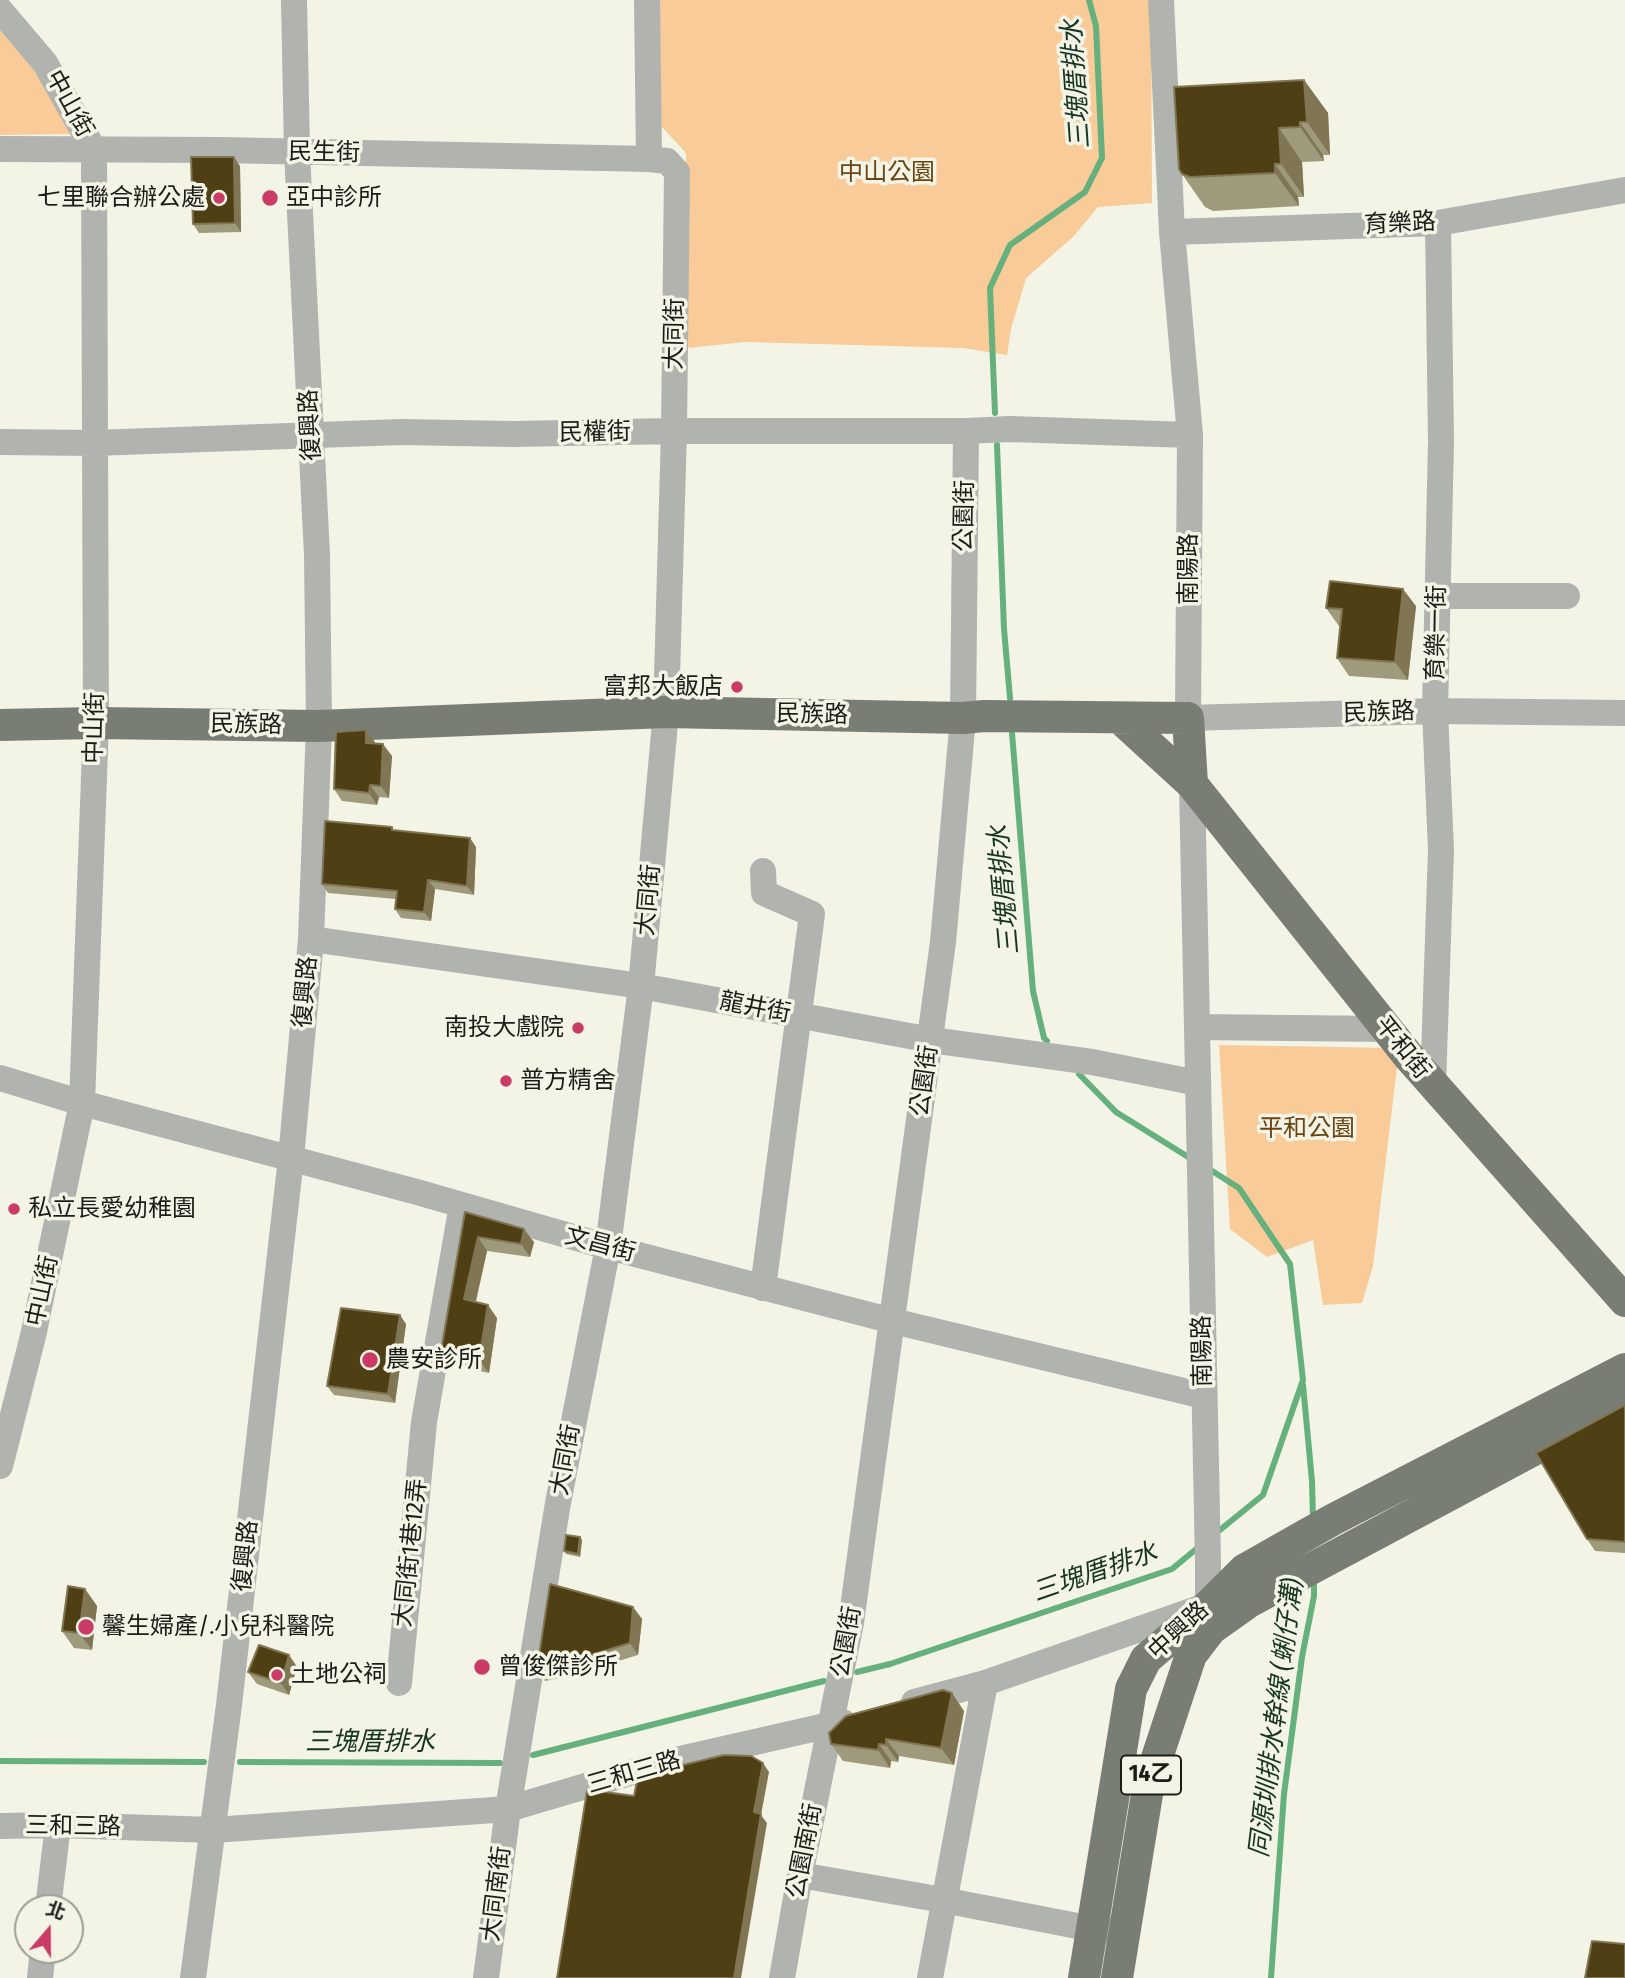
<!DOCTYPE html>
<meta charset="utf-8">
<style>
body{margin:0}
#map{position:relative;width:1625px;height:1978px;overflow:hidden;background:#f3f4e5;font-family:"Fira Sans Condensed","Noto Sans TC",sans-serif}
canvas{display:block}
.north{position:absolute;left:14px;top:1894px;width:70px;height:70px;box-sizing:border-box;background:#f3f4e5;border:2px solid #9d9e93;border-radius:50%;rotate:20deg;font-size:19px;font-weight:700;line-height:28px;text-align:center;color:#1d1d18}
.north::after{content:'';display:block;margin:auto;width:24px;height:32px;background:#ca3b65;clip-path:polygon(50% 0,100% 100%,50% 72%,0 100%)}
</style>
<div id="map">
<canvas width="1625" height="1978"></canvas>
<div class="north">北</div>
</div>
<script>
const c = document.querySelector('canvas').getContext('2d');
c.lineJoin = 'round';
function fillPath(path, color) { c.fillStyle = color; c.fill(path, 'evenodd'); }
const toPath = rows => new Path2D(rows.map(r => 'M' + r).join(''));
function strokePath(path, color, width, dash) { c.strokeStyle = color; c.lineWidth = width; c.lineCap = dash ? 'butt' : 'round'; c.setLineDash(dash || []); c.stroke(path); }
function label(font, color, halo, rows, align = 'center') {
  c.font = font + ' "Fira Sans Condensed","Noto Sans TC",sans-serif'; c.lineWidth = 7; c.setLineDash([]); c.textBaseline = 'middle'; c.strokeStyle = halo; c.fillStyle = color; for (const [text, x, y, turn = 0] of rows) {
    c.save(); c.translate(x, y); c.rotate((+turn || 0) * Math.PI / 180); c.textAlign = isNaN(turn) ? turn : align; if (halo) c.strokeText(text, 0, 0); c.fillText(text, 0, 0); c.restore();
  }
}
const green = toPath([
 [653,0,1151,0,1152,203,1098,207,1073,237,1026,278,1011,329,1007,355,963,348,745,342,689,348,683,330,686,153,660,125],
 [0,25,27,57,77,134,0,135],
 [1219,1045,1393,1048,1397,1068,1373,1266,1362,1303,1323,1305,1313,1240,1267,1257,1230,1229]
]);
const stream = toPath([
 [995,413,990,288,1010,245,1085,192,1102,158,1096,26,1089,0],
 [997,445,1004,629,1010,698],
 [1012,733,1033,991,1044,1038,1047,1041],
 [1079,1074,1116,1112,1193,1160],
 [1209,1169,1239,1188,1290,1264,1303,1380,1263,1495,1215,1534],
 [1303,1385,1312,1481,1313,1520],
 [857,1672,890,1664,1172,1569,1201,1545],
 [533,1755,824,1681],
 [0,1761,204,1762],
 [240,1762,500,1763],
 [1271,1978,1284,1794,1302,1657,1314,1596,1314,1577]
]);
const minor = toPath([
 [1161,0,1172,232,1190,435,1188,718,1435,711,1625,713],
 [0,10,45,63,94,150,96,723,82,1103,33,1336,0,1466],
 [0,149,221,150,649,159],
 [1172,232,1438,223,1625,190],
 [0,442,94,443,401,432,513,434,674,431,966,431,1010,429,1190,435],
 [1438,596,1567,596],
 [1192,784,1208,1563,1208,1606,1204,1618],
 [763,871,764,893,812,914,763,1288],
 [311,939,641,986,931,1040,1092,1062,1198,1083],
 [1197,1027,1387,1029],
 [0,1078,82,1103,417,1192,608,1247,893,1321,1204,1396],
 [1433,1085,1441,850,1435,711,1441,442,1438,223],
 [399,1683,424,1422,462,1205],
 [914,1702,985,1683,1200,1608],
 [0,1826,58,1825,214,1830,508,1809,667,1762,843,1722],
 [800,1875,943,1900,1093,1929,1112,1930],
 [48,1908,58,1825],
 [40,1978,43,1950],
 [193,1978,229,1705,291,1158,311,939,319,726,317,555,297,152,294,0],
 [486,1978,508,1809,558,1503,608,1247,641,986,666,712,674,431,677,172,667,161,649,159,647,0],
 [782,1978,800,1875,851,1623,943,942,963,718,966,431],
 [930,1978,985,1683]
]);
const major = toPath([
 [1121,719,1192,784,1410,1058,1625,1301],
 [0,725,96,723,319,726,666,712,963,718,984,716,1188,718,1192,784],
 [1084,1978,1131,1689,1146,1659,1208,1606,1244,1570,1334,1519,1625,1369],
 [1117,1978,1149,1782,1191,1655,1211,1629,1249,1602,1625,1401]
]);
const wall = toPath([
 [1304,80,1328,113,1330,155,1323,155,1324,161,1302,162,1304,197,1298,197,1299,206,1213,211,1205,207,1182,174],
 [240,166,241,232,199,233,193,224],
 [1416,606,1408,680,1349,676,1337,658,1341,626,1339,626,1326,608],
 [375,742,375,743,392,756,389,798,379,797,377,805,342,801,334,789],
 [394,830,476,847,474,895,435,889,431,921,401,918,395,909,396,899,328,893,322,884],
 [465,1212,534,1242,530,1257,487,1251,476,1302,497,1318,489,1373,450,1365,441,1351],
 [406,1324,395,1403,334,1395,327,1386],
 [1625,1405,1625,1553,1595,1551,1587,1539],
 [580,1537,582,1540,580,1557,566,1554,564,1551],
 [85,1589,97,1606,92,1650,74,1648,62,1631],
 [633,1607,642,1619,638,1655,570,1676,545,1681,537,1669],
 [289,1655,297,1667,289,1695,257,1684,248,1672],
 [964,1711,954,1765,899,1756,898,1762,891,1761,890,1768,843,1761,831,1744]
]);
const shadedWall = toPath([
 [1304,80,1328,113,1330,155,1307,122],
 [1300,122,1323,155,1324,161,1300,127],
 [1279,128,1302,162,1304,197,1281,164],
 [234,157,240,166,241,232,235,223],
 [1275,164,1298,197,1299,206,1275,173],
 [1403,589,1416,606,1408,680,1395,662],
 [366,730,375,742,374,755,366,743],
 [383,744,392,756,389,798,381,786],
 [370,785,379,797,377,805,369,793],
 [470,838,476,847,474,895,467,886],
 [428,880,435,889,431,921,424,912],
 [524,1229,534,1242,530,1257,521,1244],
 [478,1237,487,1251,473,1312,464,1299],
 [488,1305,497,1318,489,1373,479,1360],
 [400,1315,406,1324,395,1403,388,1394],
 [580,1537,582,1540,580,1557,578,1554],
 [85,1589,97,1606,92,1650,79,1633],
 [633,1607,642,1619,638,1655,630,1643],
 [289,1655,297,1667,289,1695,281,1683],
 [952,1693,964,1711,954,1765,941,1748],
 [886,1739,899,1756,898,1762,886,1745],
 [879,1744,891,1761,890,1768,878,1750],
 [763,1763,769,1772,761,1815,767,1823,741,1978,734,1978,754,1812]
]);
const building = toPath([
 [1304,80,1307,122,1300,122,1300,127,1279,128,1281,164,1275,164,1275,173,1190,177,1182,174,1179,169,1174,87,1304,80],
 [191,157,234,157,235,223,193,224,191,157],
 [1330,581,1403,589,1395,662,1337,658,1342,609,1326,608,1330,581],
 [366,730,366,743,383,744,381,786,370,785,369,793,334,789,336,732,366,730],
 [325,821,392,827,392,830,470,838,467,886,428,880,424,912,395,909,397,891,322,884,325,821],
 [465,1212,524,1229,521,1244,478,1237,464,1299,488,1305,479,1360,441,1351,465,1212],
 [341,1308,400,1315,388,1394,327,1386,341,1308],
 [1625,1405,1625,1542,1587,1539,1536,1453,1625,1405],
 [566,1535,580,1537,578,1554,564,1551,566,1535],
 [550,1584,633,1607,630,1643,562,1664,537,1669,550,1584],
 [68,1586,85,1589,79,1633,62,1631,68,1586],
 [259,1645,289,1655,281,1683,248,1672,259,1645],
 [943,1690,952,1693,941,1748,886,1739,886,1745,879,1744,878,1750,831,1744,829,1733,846,1716,943,1690],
 [724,1755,751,1756,763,1763,754,1812,761,1814,734,1978,557,1978,587,1791,591,1790,634,1796,638,1776,724,1755],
 [1592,1941,1625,1944,1625,1978,1585,1978,1592,1941]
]);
const markers = [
 [219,198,7,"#ca3b65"],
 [270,198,9,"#ca3b65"],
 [737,687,7,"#ca3b65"],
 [578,1028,7,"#ca3b65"],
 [506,1081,7,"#ca3b65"],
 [14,1209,7,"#ca3b65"],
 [370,1360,9,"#ca3b65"],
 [86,1627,9,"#ca3b65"],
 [482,1667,9,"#ca3b65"],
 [277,1675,7,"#ca3b65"]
];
const shields = [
 [1151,1775,60]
];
const shieldNames = [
 ["14乙",1151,1775]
];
const streetNames = [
 ["中山街",69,104,61],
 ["民生街",324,153,1],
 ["育樂路",1400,224,-3],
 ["大同街",675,334,-89],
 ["復興路",311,425,-93],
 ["民權街",595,433,-1],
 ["公園街",965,516,-89],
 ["南陽路",1189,569,-90],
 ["育樂一街",1437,633,-89],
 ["民族路",1379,713,-2],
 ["民族路",812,715,1],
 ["民族路",246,725,1],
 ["中山街",95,728,-89],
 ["大同街",649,900,-85],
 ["復興路",306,992,-85],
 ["龍井街",755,1008,11],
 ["平和街",1402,1048,51],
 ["公園街",925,1081,-82],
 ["文昌街",600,1245,15],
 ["中山街",43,1291,-78],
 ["南陽路",1203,1351,-91],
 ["大同街",566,1460,-80],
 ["大同街1巷12弄",411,1553,-84],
 ["復興路",246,1556,-84],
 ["中興路",1179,1631,-43],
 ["公園街",847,1642,-80],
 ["三和三路",634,1773,-16],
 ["三和三路",73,1827,1],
 ["公園南街",805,1851,-79],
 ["大同南街",497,1894,-83]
];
const parkNames = [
 ["中山公園",887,173],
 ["平和公園",1307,1129]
];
const poiNames = [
 ["七里聯合辦公處",205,198,"right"],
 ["亞中診所",286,198],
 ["富邦大飯店",723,687,"right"],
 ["南投大戲院",564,1028,"right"],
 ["普方精舍",520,1081],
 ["私立長愛幼稚園",28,1209],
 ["農安診所",386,1360],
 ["馨生婦產/.小兒科醫院",102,1627],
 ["曾俊傑診所",498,1667],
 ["土地公祠",291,1675]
];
const waterNames = [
 ["三塊厝排水",1077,84,-94],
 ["三塊厝排水",1005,890,-95],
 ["三塊厝排水",1095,1573,-19],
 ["同源圳排水幹線 (蜊仔溝)",1277,1718,-83],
 ["三塊厝排水",370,1743]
];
fillPath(green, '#f8cb98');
strokePath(stream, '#66b07d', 6);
strokePath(minor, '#b0b3ae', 26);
strokePath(major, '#787e74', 32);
fillPath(wall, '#a09a7c');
fillPath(shadedWall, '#807653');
fillPath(building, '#4e4014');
strokePath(building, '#807653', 2);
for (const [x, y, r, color] of markers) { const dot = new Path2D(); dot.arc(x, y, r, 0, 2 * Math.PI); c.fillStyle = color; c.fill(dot); strokePath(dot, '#f3f4e5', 2.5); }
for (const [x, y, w] of shields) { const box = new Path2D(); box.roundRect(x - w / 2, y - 19.5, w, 39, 5); c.fillStyle = '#f3f4e5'; c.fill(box); strokePath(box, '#1d1d18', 2); }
label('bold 23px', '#1d1d18', null, shieldNames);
label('24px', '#1d1d18', '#f3f4e5', streetNames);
label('24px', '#6a4512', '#f3f4e5', parkNames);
label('24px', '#1d1d18', '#f3f4e5', poiNames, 'left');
label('italic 26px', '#153520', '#f3f4e5', waterNames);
</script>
